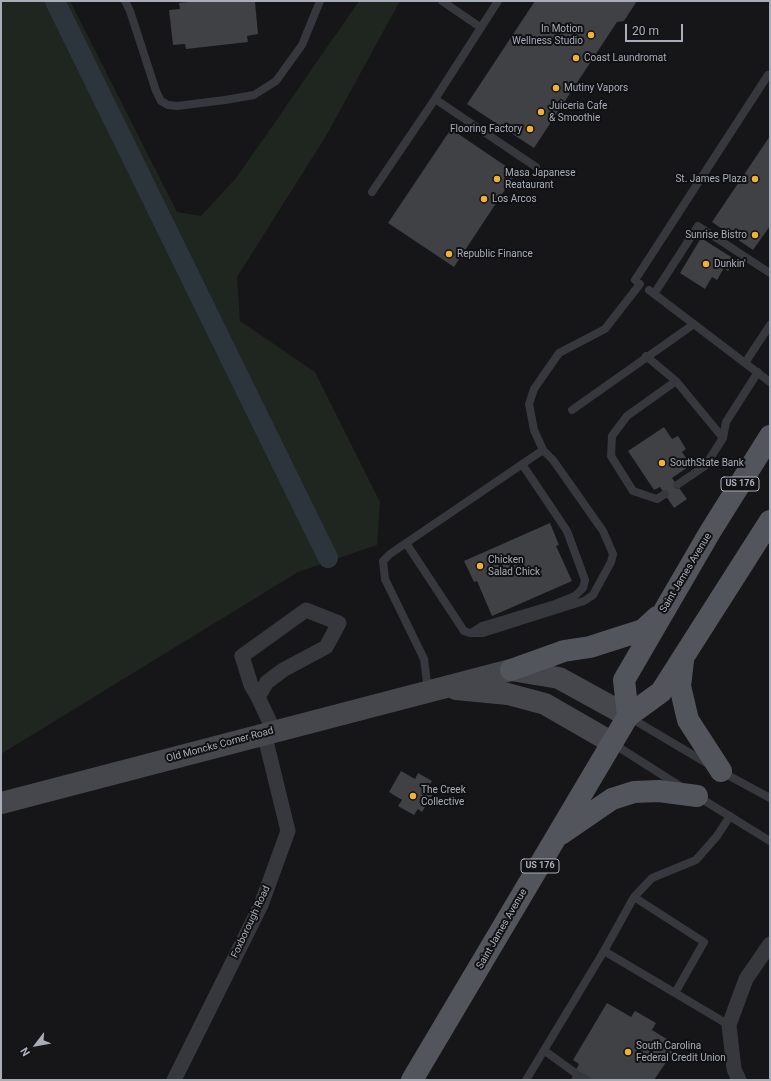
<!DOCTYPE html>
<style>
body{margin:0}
#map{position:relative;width:771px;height:1081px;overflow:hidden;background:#161618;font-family:Roboto,sans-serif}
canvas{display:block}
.frame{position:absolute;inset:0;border:2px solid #a8adb8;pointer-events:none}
.north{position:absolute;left:16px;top:1025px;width:40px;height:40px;-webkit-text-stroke:3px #111113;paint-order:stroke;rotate:238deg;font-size:11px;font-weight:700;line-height:16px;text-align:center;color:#a8adb8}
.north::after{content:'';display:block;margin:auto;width:14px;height:18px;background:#a8adb8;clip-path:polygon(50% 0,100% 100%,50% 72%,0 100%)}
.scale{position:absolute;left:625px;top:24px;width:58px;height:18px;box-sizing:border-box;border:2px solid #a8adb8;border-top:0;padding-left:5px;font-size:12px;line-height:14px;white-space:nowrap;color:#a8adb8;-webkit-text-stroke:3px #111113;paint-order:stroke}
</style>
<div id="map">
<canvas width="771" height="1081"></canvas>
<div class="frame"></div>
<div class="north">N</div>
<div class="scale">20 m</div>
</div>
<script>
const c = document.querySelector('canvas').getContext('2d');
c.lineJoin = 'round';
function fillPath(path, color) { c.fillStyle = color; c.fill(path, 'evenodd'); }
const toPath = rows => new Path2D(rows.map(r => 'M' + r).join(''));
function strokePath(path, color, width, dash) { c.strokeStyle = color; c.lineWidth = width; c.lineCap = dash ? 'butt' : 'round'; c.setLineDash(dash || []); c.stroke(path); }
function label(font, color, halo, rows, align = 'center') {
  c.font = font + ' Roboto,sans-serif'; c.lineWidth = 4; c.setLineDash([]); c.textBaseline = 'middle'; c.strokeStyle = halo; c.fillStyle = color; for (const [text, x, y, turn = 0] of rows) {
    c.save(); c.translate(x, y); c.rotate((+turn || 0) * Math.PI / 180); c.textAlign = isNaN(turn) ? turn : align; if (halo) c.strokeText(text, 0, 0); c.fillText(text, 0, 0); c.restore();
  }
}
const green = toPath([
 [1,1,70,1,177,212,201,216,237,177,359,1,400,1,326,136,237,277,240,321,315,372,380,502,377,545,298,572,1,754]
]);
const canal = toPath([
 [55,1,328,558]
]);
const building = toPath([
 [198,1,255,2,258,34,247,36,248,42,186,49,185,44,173,45,169,10,180,9,179,3],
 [535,1,637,1,624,21,617,22,534,148,467,104],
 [451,129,516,173,454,267,388,223],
 [770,136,770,226,753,250,712,222],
 [701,238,736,260,728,271,724,268,717,280,712,277,705,289,680,273],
 [664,427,672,439,678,436,686,449,682,452,691,465,672,478,687,499,674,508,660,487,654,490,628,451],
 [550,523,559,545,556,546,572,581,492,616,477,581,474,582,464,561],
 [401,771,415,779,418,773,432,781,428,788,434,792,422,812,418,809,414,815,398,806,402,800,389,792],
 [607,1003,631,1017,635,1011,656,1023,652,1030,675,1044,670,1051,673,1052,654,1080,590,1080,575,1071,579,1064,573,1060]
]);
const lane = toPath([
 [125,1,130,11,156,91,161,101,168,105,177,106,225,100,254,95,276,81,302,45,320,1],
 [442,1,480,27],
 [435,99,536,167],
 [372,192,435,99,498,1],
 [635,280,768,75],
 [649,290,770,382],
 [654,294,698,226,770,273],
 [646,356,676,381,723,438],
 [745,363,770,325],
 [572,410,694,324],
 [677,485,705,466,723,438,726,422,758,372],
 [665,494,657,499,633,491,611,456,612,436,627,416,676,381],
 [406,543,464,631,470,633,483,633,584,601,593,595,611,562,613,554,603,531,553,460,543,450],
 [471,633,482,626,555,604,575,596,583,588,585,580,567,531,522,464],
 [428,690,424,659,385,579,383,561,390,554,543,450,534,430,529,404,534,389,559,353,605,329,640,284],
 [629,717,710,765],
 [612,743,683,788],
 [722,772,770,798],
 [697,796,770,841],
 [634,897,652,878,696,860,717,836,730,816],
 [675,993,704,942,634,897,604,951,675,993,729,1025],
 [545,1051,578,1075,575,1080],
 [578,1075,587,1080],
 [526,1080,604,951]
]);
const street = toPath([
 [258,697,267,682,283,670,326,647,339,623,306,610,242,656,251,685,258,697,274,731],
 [174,1080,261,905,288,831,264,733],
 [739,1080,734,1069,729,1025,746,979,770,944]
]);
const secondary = toPath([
 [456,689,508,694,545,704,611,742],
 [1,803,511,670,559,678,628,716]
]);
const primary = toPath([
 [683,661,680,686,688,720,721,771],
 [511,670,564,651,590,647,643,630,657,617],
 [628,716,624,680,710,532,770,436],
 [561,834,612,799,634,792,659,791,697,796],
 [412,1080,628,716,661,692,770,521]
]);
const markers = [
 [591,35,4,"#f2b134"],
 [576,58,4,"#f2b134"],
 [556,88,4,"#f2b134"],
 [541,112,4,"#f2b134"],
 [530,129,4,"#f2b134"],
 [497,179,4,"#f2b134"],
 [755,179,4,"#f2b134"],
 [484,199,4,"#f2b134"],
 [755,235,4,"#f2b134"],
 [449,254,4,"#f2b134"],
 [706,264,4,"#f2b134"],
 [662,463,4,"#f2b134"],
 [480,566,4,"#f2b134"],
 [413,796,4,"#f2b134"],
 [628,1052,4,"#f2b134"]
];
const shields = [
 [740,484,38],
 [540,866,38]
];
const shieldNames = [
 ["US 176",740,484],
 ["US 176",540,866]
];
const poiNames = [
 ["In Motion",583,29,"right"],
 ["Wellness Studio",583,41,"right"],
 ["Coast Laundromat",584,58],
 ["Mutiny Vapors",564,88],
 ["Juiceria Cafe",549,106],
 ["& Smoothie",549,118],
 ["Flooring Factory",522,129,"right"],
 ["Masa Japanese",505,173],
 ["Reataurant",505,185],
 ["St. James Plaza",747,179,"right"],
 ["Los Arcos",492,199],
 ["Sunrise Bistro",747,235,"right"],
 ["Republic Finance",457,254],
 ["Dunkin'",714,264],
 ["SouthState Bank",670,463],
 ["Chicken",488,560],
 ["Salad Chick",488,572],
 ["The Creek",421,790],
 ["Collective",421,802],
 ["South Carolina",636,1046],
 ["Federal Credit Union",636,1058]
];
const streetNames = [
 ["Saint James Avenue",686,573,-59],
 ["Old Moncks Corner Road",220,745,-15],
 ["Foxborough Road",251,922,-65],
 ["Saint James Avenue",502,929,-60]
];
fillPath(green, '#1e261f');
strokePath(canal, '#2c353c', 20);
fillPath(building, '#404145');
strokePath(lane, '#37383d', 8);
strokePath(street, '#37383d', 15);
strokePath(secondary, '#45474d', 22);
strokePath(primary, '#53555c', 22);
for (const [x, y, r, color] of markers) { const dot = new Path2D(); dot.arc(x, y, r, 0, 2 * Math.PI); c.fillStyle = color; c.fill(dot); strokePath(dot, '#111113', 1.5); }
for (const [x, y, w] of shields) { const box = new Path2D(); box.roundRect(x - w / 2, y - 7, w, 14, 3); c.fillStyle = '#111113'; c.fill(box); strokePath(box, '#a8adb8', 1); }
label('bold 9px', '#a8adb8', null, shieldNames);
label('10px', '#a8adb8', '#111113', poiNames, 'left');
label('10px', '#a8adb8', '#111113', streetNames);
</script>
